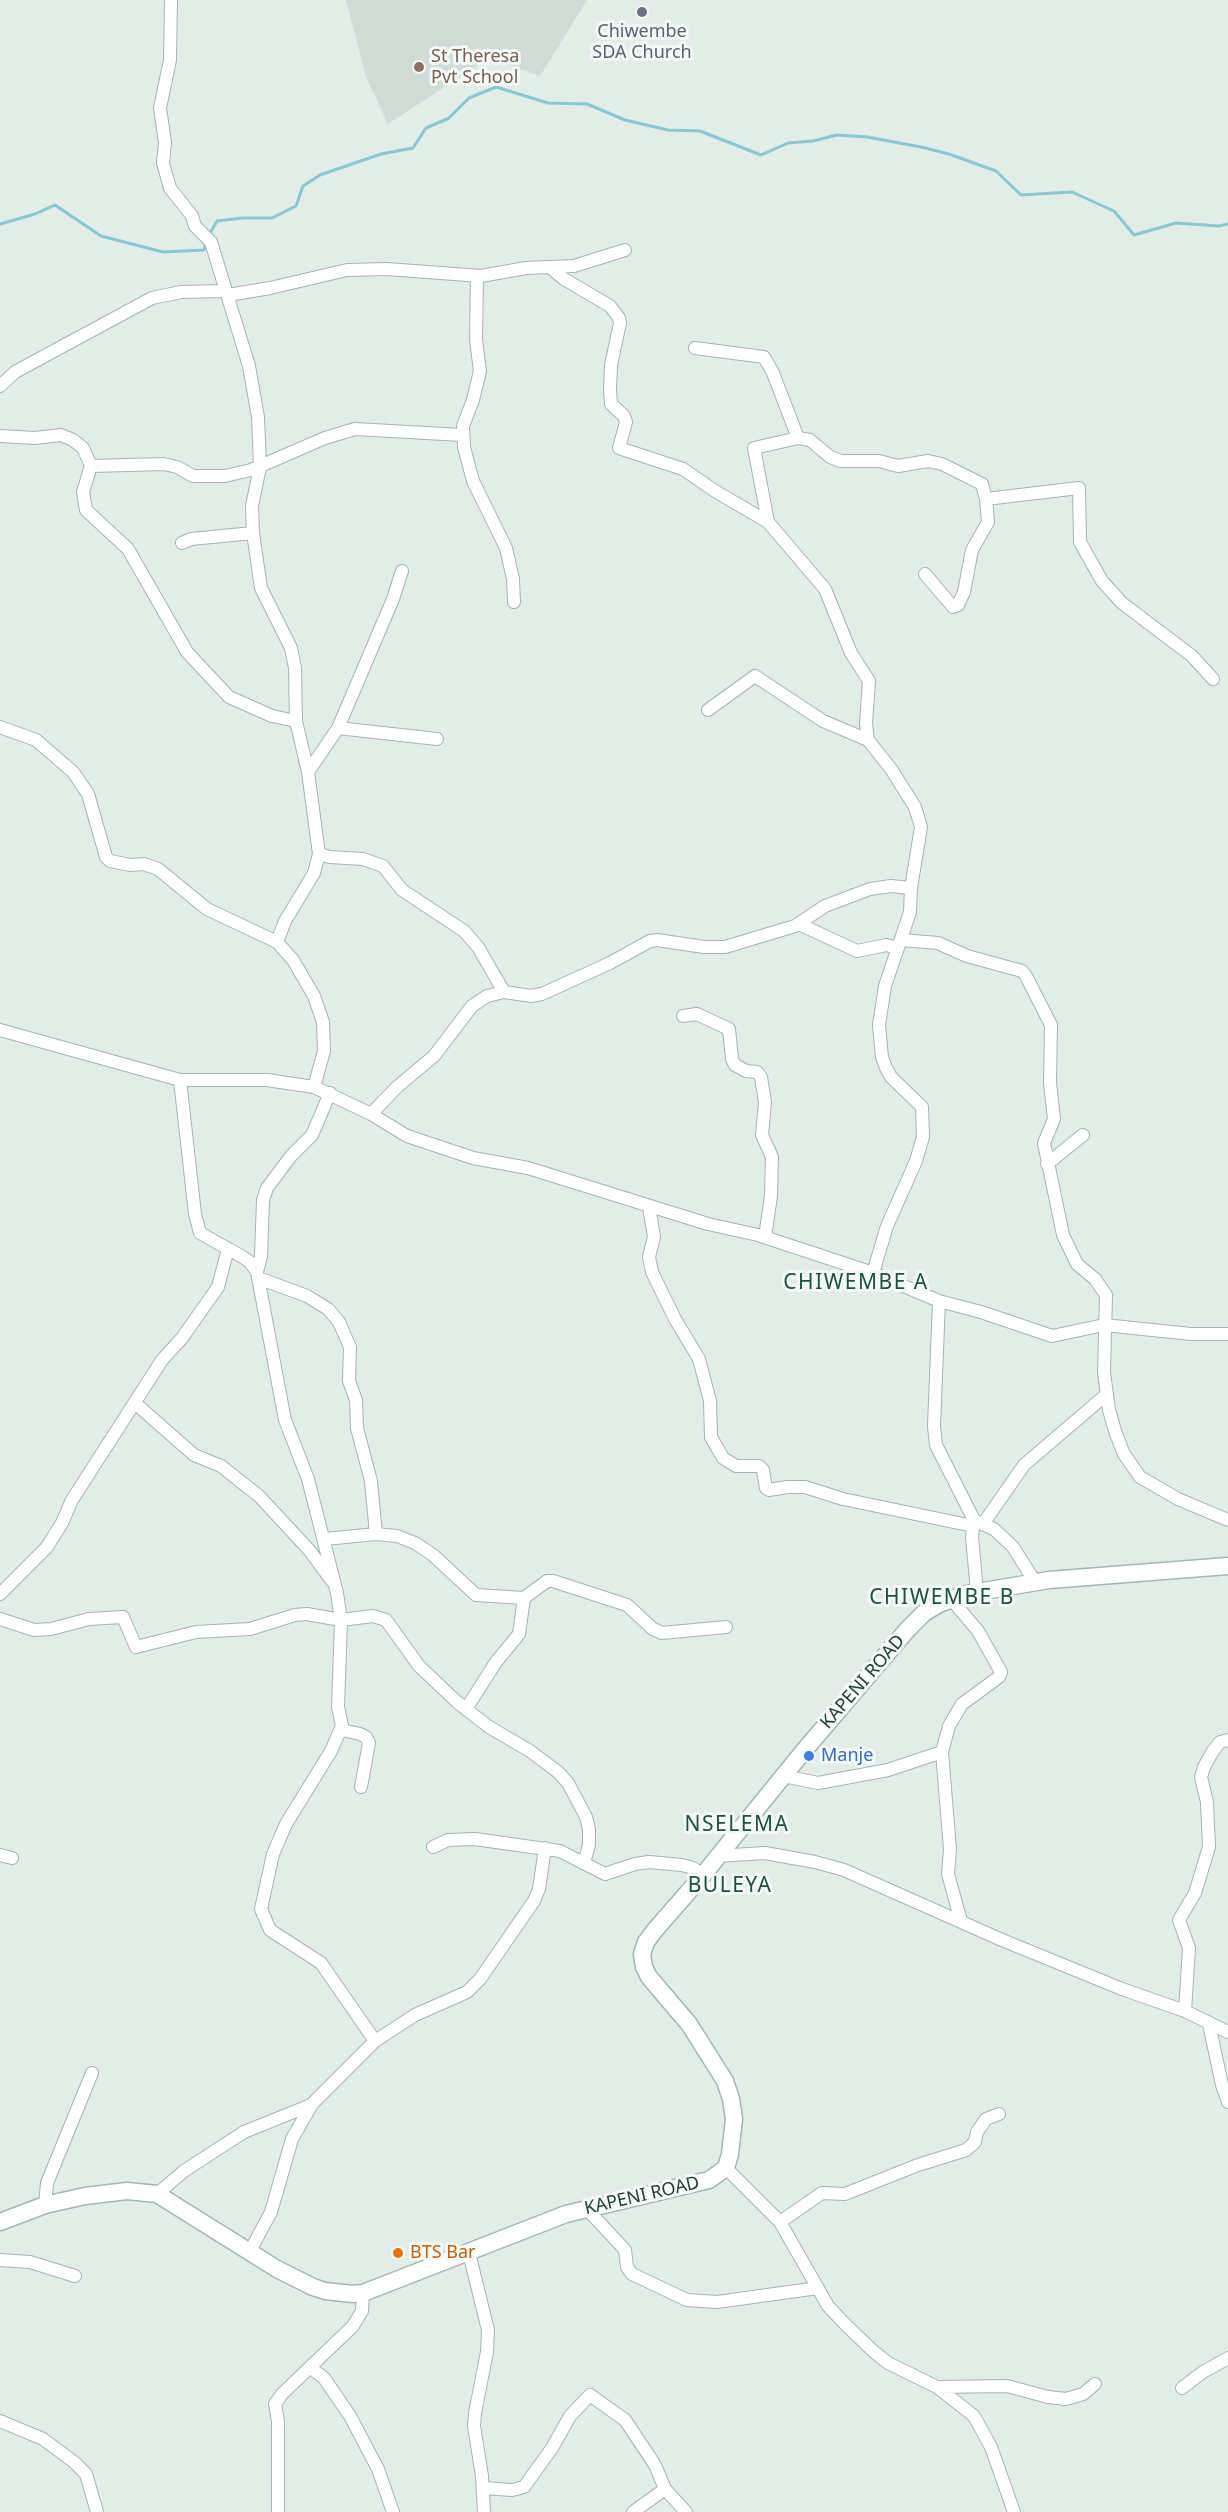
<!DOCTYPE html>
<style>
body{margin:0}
canvas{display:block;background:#e2ede8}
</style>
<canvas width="1228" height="2512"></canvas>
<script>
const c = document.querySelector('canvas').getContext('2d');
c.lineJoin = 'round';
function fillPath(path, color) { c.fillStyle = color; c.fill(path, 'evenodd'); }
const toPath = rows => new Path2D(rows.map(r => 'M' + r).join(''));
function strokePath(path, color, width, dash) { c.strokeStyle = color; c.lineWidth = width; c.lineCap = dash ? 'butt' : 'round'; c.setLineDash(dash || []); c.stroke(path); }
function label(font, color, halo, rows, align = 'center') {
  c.font = font + ' "Noto Sans",sans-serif'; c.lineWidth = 6; c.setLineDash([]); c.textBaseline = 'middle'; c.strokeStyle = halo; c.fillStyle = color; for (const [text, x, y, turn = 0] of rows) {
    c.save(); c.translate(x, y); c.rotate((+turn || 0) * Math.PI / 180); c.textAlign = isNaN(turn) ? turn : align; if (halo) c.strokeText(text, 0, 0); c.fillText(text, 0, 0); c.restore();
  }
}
const built = toPath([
 [346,0,587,0,540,76,489,58,388,124,366,77]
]);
const stream = toPath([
 [0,224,35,214,55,205,101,236,163,252,204,250,206,241],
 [209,235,217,221,243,218,272,218,296,206,303,186,320,175,381,154,413,148,426,128,449,118,469,98,496,87,548,103,587,104,625,120,668,130,700,131,761,155,788,143,813,141,837,135,867,137,921,147,949,154,996,171,1021,195,1072,192,1114,211,1134,235,1176,223,1219,226,1228,224]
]);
const minor = toPath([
 [171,0,170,60,160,108,165,142,163,163,170,188,192,216,195,226,211,242,249,366,258,417,260,467,252,506,253,533,261,588,291,648,295,668,296,721,308,772,319,854,314,873,285,921,277,942],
 [552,269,564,279,610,306,619,318,620,323,611,365,610,390,611,404,624,416,626,422,619,448,683,469,715,491,768,522],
 [477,276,476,340,480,371,473,400,463,426,464,447,473,481,506,548,513,579,514,602],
 [228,295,270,288,347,270,387,269,481,276,526,268,574,266,625,250],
 [695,348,764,357,773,373,798,438,810,440,830,457,841,461,879,461,898,466,928,461,942,464,982,484,986,499,988,522,972,550,964,592,958,605,953,607,925,574],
 [0,386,15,372,152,298,181,292,225,291],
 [0,436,35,438,61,435,73,440,83,448,91,466,83,492,86,510,128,549,187,652,229,697,272,716,296,721],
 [798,438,754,448,768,522,825,589,851,653,869,681,866,723,868,740,891,769,915,807,921,827,911,888,910,912,885,986,879,1025,882,1057,886,1068,891,1077,922,1107,923,1137,916,1161,887,1226,873,1273],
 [91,466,164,464,177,467,193,476,225,476,251,470,325,438,355,429,462,435],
 [986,499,1079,488,1080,542,1102,581,1122,603,1192,656,1213,679],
 [182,543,191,539,253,533],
 [708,710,755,676,823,721,868,740],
 [0,727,36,740,73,772,88,794,106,857,110,861,130,865,144,864,158,869,207,909,277,942,293,960,314,996,323,1022,324,1051,314,1087],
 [338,728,437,739],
 [308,772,338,728,393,599,402,571],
 [319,854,330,857,363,859,383,866,402,890,464,931,478,947,504,992],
 [799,924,857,951,886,945,898,948],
 [901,940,938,943,967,956,1022,971,1026,976,1051,1025,1050,1083,1054,1119,1044,1143,1063,1235,1077,1264,1095,1279,1106,1295,1104,1372,1109,1410,1116,1434,1124,1454,1140,1477,1178,1499,1228,1520],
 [683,1016,697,1014,729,1029,732,1059,735,1065,746,1071,757,1072,761,1077,765,1102,762,1135,772,1157,771,1196,765,1237],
 [0,1030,180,1080,267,1080,314,1087,371,1114,407,1136,473,1158,528,1168,708,1224,758,1235,873,1273,939,1301,981,1312,1052,1336,1104,1325,1191,1334,1228,1334],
 [180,1080,195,1214,200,1233,241,1256,250,1262,257,1272],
 [330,1093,312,1135,291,1156,267,1188,263,1200,261,1256,257,1272,285,1420,308,1479,337,1593,341,1620,338,1707,342,1726,331,1751,286,1824,273,1854,261,1909,270,1930,321,1963,375,2041],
 [371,1114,397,1087,434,1056,472,1006,487,996,504,992,531,996,542,994,610,963,650,941,657,940,704,947,725,947,795,926,825,906,870,889,891,886,911,888],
 [1047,1164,1083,1135],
 [649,1207,654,1237,649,1257,652,1272,675,1319,699,1359,710,1401,711,1437,723,1458,736,1466,759,1466,763,1470,766,1488,769,1490,787,1487,805,1487,843,1499,973,1526],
 [258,1278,307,1296,328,1309,339,1322,350,1347,349,1381,356,1400,357,1428,371,1481,376,1534],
 [939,1301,934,1426,936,1445,974,1520,972,1537,977,1592],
 [135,1403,194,1455,221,1466,259,1496,310,1551,332,1581],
 [978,1522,994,1529,1013,1547,1035,1582],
 [983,1524,1024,1465,1107,1394],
 [325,1539,376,1534,397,1536,415,1543,433,1555,476,1595,524,1598],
 [0,1594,47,1547,62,1523,72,1500,162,1360,182,1338,218,1287,228,1249],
 [951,1599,978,1631,1001,1672,999,1677,962,1704,949,1726,942,1752,950,1849,948,1874,961,1921],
 [0,1619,34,1630,51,1629,89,1619,123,1617,136,1647,196,1632,250,1629,295,1615,307,1614,341,1620,373,1616,386,1620,419,1666,457,1702,489,1727,530,1751,558,1772,568,1783,586,1817,589,1829,589,1845,584,1863],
 [466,1709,496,1662,519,1634,524,1598,547,1581,553,1581,627,1605,653,1629,662,1633,726,1627],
 [342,1730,360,1734,366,1737,369,1743,361,1787],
 [783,1776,818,1783,888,1770,942,1752],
 [433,1847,448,1840,475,1839,560,1851,605,1874,635,1864,649,1862,682,1865,693,1868,703,1875],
 [0,1855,12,1858],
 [716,1856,765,1853,815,1862,844,1870,1002,1940,1122,1989,1185,2011,1228,2032],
 [1185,2011,1189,1948,1179,1920,1195,1893,1209,1847,1207,1802,1201,1777,1204,1767,1213,1751,1220,1742,1228,1740],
 [1209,2024,1222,2085,1228,2102],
 [726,2168,780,2222,828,2306,845,2324,873,2351,888,2363,937,2387,974,2416,991,2447,1014,2512],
 [157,2194,184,2171,244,2132,311,2105],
 [45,2205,47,2183,92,2073],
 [586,2208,625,2250,627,2267,632,2274,687,2300,717,2302,818,2288],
 [780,2222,822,2193,845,2194,918,2165,966,2150,975,2142,977,2132,986,2119,999,2114],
 [250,2251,271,2212,292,2139,312,2104,375,2041,415,2015,467,1992,480,1979,534,1901,539,1889,545,1848],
 [469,2253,488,2330,487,2352,475,2413,474,2426,482,2476,484,2512],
 [0,2260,30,2262,75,2276],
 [311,2368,324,2378,350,2416,378,2469,393,2512],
 [938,2387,1007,2386,1048,2397,1066,2399,1083,2394,1095,2384],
 [1182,2388,1203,2372,1228,2358],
 [0,2421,43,2439,74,2462,86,2474,97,2512],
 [483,2488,512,2490,524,2487,552,2448,570,2416,590,2395,625,2420,655,2465,665,2489,686,2512],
 [278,2512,278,2421,275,2404,282,2394,353,2326,362,2311,363,2293],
 [633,2512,665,2489]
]);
const secondary = toPath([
 [0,2222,45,2205,85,2196,127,2191,157,2194,277,2269,313,2287,325,2291,353,2294,363,2293,566,2214,709,2180,726,2168,730,2154,734,2119,731,2099,725,2081,689,2024,649,1977,644,1967,642,1954,646,1942,655,1930,703,1875,802,1753,907,1630,924,1613,939,1604,966,1594,1049,1580,1228,1566]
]);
const markers = [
 [642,12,6,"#6b7280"],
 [419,67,6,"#8d6e63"],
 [809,1756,6,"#3f7fe0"],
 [398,2253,6,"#e8710a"]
];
const worshipNames = [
 ["Chiwembe",642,32],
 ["SDA Church",642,53]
];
const educationNames = [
 ["St Theresa",431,57],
 ["Pvt School",431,78]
];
const streetNames = [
 ["KAPENI ROAD",863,1682,-49],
 ["KAPENI ROAD",642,2196,-13]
];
const shopNames = [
 ["Manje",821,1756]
];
const foodNames = [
 ["BTS Bar",410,2253]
];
const quarterNames = [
 ["CHIWEMBE A",856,1283],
 ["CHIWEMBE B",942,1598],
 ["NSELEMA",737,1825],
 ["BULEYA",730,1886]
];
fillPath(built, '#d1dcd7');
strokePath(stream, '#8ac7d1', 3);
strokePath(minor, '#a5b5af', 14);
strokePath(secondary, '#a1b8b0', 19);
strokePath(minor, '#fff', 12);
strokePath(secondary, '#fff', 16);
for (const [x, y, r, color] of markers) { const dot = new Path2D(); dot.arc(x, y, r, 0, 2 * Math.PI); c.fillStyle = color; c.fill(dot); strokePath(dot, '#f3f9f6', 2); }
label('18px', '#5b616d', '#f3f9f6', worshipNames);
label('18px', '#785e54', '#f3f9f6', educationNames, 'left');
label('18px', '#223e36', '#f3f9f6', streetNames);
label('18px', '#366cbe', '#f3f9f6', shopNames, 'left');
label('18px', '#c56008', '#f3f9f6', foodNames, 'left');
c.letterSpacing = '1.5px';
label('21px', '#1e5044', '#f3f9f6', quarterNames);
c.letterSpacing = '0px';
</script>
